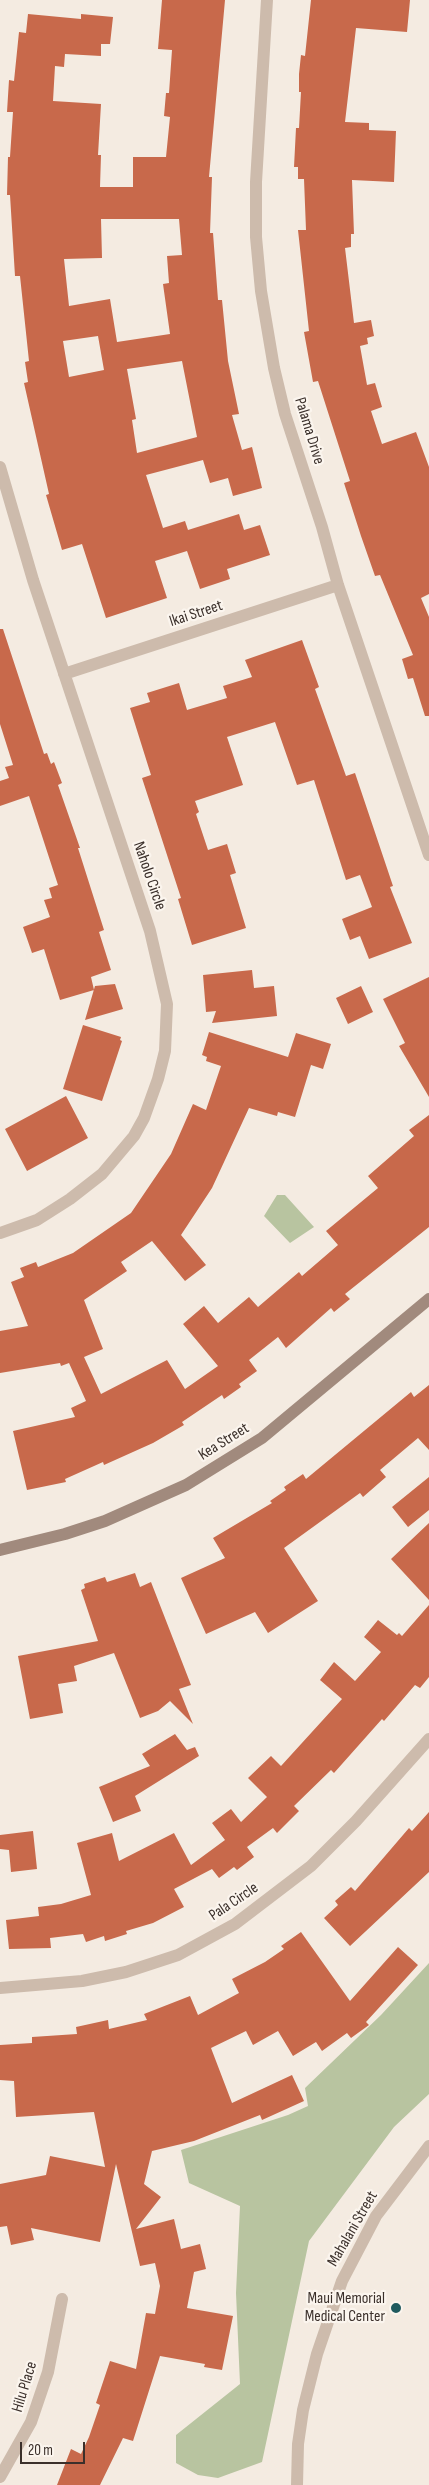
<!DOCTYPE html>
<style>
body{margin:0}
#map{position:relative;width:429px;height:2485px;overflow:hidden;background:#f4ebe1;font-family:"Sofia Sans Condensed",sans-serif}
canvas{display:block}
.scale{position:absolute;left:20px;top:2442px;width:65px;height:22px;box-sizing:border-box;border:2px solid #3b302b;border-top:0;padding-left:6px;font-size:15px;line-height:18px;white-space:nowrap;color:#3b302b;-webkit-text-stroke:4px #fbf5ee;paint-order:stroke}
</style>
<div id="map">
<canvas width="429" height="2485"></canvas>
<div class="scale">20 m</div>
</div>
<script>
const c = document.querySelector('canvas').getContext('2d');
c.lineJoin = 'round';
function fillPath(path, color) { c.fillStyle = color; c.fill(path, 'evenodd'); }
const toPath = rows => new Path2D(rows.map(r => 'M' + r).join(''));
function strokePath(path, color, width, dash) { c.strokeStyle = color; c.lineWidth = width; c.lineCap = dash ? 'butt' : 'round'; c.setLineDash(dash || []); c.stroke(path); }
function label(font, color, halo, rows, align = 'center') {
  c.font = font + ' "Sofia Sans Condensed",sans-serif'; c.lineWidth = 4.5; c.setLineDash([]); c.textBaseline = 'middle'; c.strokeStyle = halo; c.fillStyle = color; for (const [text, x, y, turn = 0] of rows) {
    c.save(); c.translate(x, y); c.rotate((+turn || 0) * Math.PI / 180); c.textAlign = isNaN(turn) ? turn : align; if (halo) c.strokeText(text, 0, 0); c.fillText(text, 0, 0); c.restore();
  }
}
const green = toPath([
 [277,1195,285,1195,314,1227,290,1243,264,1216],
 [429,1963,429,2094,394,2127,309,2241,262,2462,218,2478,198,2475,176,2463,176,2435,240,2384,236,2293,240,2206,189,2183,181,2150,288,2115,308,2106,305,2088,381,2015]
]);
const building = toPath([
 [162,0,225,0,209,177,212,177,210,233,213,233,218,300,222,300,228,361,239,414,232,415,242,450,252,447,262,488,233,496,228,478,210,483,203,460,146,475,163,528,185,521,188,530,239,514,244,530,260,525,270,555,227,569,230,579,200,589,187,551,155,561,167,598,106,618,82,544,62,550,46,495,49,494,24,383,28,382,25,362,29,361,20,276,15,276,10,195,7,195,8,157,10,157,13,112,7,112,9,80,14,81,19,32,26,33,28,14,81,19,81,14,113,17,110,44,101,44,101,56,65,54,64,67,55,66,53,101,101,104,98,155,101,155,100,187,133,187,133,157,166,157,170,117,164,116,166,93,169,93,172,50,158,49],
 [101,219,179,219,182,255,167,256,169,283,163,284,170,334,117,342,110,299,69,306,64,259,102,258],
 [98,336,104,370,69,377,63,341],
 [182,361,197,437,137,453,132,420,136,419,127,369],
 [311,0,410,0,407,32,356,28,345,122,369,123,369,130,396,131,394,182,352,180,354,234,351,234,351,247,345,248,354,323,371,320,374,336,367,338,368,344,360,346,367,385,375,383,382,407,371,411,382,444,416,432,429,467,429,594,421,598,429,617,429,716,425,716,413,678,408,679,402,659,413,655,380,575,375,576,361,536,344,483,350,481,318,381,313,382,304,332,309,331,298,230,306,230,304,179,298,179,298,167,294,167,296,128,299,128,301,92,299,92,299,74,301,55,305,56],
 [0,629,3,629,44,754,47,753,51,764,54,762,62,783,58,785,80,848,78,848,104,930,99,932,111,970,91,977,94,990,60,1000,44,949,32,953,23,927,50,917,44,900,52,898,49,888,58,885,29,796,0,806,0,781,9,778,5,767,13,765,0,724],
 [302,640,319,687,315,689,346,776,355,773,393,886,390,887,412,943,369,959,360,936,350,940,342,919,372,907,360,875,346,880,314,780,297,785,275,722,227,737,243,785,195,801,199,812,196,814,208,850,227,844,236,873,230,875,246,928,192,945,178,899,181,898,142,778,151,775,130,708,150,702,147,693,179,683,187,710,227,698,223,686,252,677,245,660],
 [252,970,254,988,274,986,277,1016,212,1023,216,1011,206,1012,203,975],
 [429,977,429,1097,399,1046,405,1043,383,999],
 [115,984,123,1009,85,1020,95,986],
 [361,986,373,1012,348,1024,336,998],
 [83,1025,121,1037,120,1040,122,1041,102,1101,63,1089],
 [209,1032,288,1057,296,1033,331,1044,323,1069,311,1065,295,1117,278,1112,277,1116,249,1108,212,1188,181,1235,206,1265,185,1281,152,1241,121,1262,127,1271,84,1300,103,1349,84,1357,101,1394,167,1360,185,1389,218,1366,183,1324,204,1306,218,1323,249,1297,258,1307,299,1272,302,1276,338,1245,326,1231,378,1188,368,1176,414,1136,409,1130,429,1115,429,1227,345,1294,350,1299,334,1312,331,1308,286,1348,278,1337,249,1360,257,1371,239,1384,241,1387,224,1399,222,1395,182,1422,184,1425,153,1443,104,1465,103,1462,65,1479,66,1482,27,1490,13,1431,75,1417,71,1408,86,1401,69,1363,61,1366,60,1363,0,1373,0,1331,28,1326,11,1282,24,1277,20,1268,36,1262,38,1267,73,1253,131,1213,171,1154,193,1104,206,1110,221,1066,206,1061,207,1057,202,1055],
 [66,1096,88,1138,27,1171,5,1129],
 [429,1385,429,1450,418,1438,380,1470,386,1477,363,1497,360,1493,284,1548,318,1601,268,1633,255,1612,206,1634,181,1578,225,1558,213,1538,272,1503,270,1501,286,1490,284,1487,303,1474,306,1479,411,1392,414,1397],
 [429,1477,429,1510,408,1527,392,1507],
 [429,1523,429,1600,391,1559],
 [135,1573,140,1587,151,1582,191,1685,179,1689,193,1724,170,1701,158,1711,140,1718,114,1653,74,1666,77,1681,58,1684,63,1713,30,1719,18,1656,98,1641,81,1590,85,1588,84,1584,105,1577,107,1582],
 [429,1605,429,1677,420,1688,415,1685,384,1721,382,1719,334,1773,331,1770,294,1806,299,1811,277,1833,273,1828,247,1847,254,1857,237,1870,234,1867,219,1878,212,1869,174,1889,184,1907,153,1923,126,1931,127,1934,105,1941,104,1936,86,1942,83,1934,50,1938,51,1948,9,1949,6,1920,39,1916,38,1907,61,1904,91,1895,77,1843,112,1833,119,1861,174,1833,191,1865,225,1840,212,1823,231,1809,241,1822,267,1797,248,1778,271,1756,281,1766,342,1699,320,1680,334,1662,355,1681,381,1652,364,1637,378,1620,397,1635,399,1633,402,1636],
 [175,1734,187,1750,195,1747,199,1756,135,1796,141,1811,113,1822,99,1787,150,1766,142,1754],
 [429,1812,429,1872,350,1946,324,1918,338,1905,335,1901,351,1887,355,1891,409,1828,412,1831],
 [33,1831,37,1869,11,1872,9,1850,0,1849,0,1835],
 [301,1932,350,2001,398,1947,418,1965,366,2022,369,2025,351,2038,347,2033,322,2051,316,2042,293,2056,278,2031,253,2045,246,2031,211,2048,232,2103,292,2075,304,2101,262,2120,260,2115,194,2141,152,2151,144,2184,161,2197,136,2229,174,2219,181,2249,200,2244,206,2269,194,2272,187,2308,233,2316,222,2370,204,2367,205,2364,160,2356,133,2441,123,2438,100,2485,57,2485,71,2449,81,2454,89,2437,100,2405,96,2403,110,2361,136,2369,146,2313,155,2314,160,2286,155,2263,140,2266,116,2164,100,2242,31,2228,34,2240,11,2245,7,2226,0,2227,0,2184,46,2175,50,2156,105,2167,94,2112,16,2117,14,2081,0,2080,0,2045,32,2043,32,2037,77,2034,76,2027,108,2020,109,2029,147,2020,144,2014,190,1996,198,2015,239,1993,232,1979,265,1962,284,1949,281,1946]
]);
const street = toPath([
 [267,0,256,182,256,237,261,291,274,368,285,414,322,527,338,585,429,855],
 [0,467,33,580,150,931,167,1004,165,1051,158,1079,144,1118,134,1136,102,1174,70,1199,37,1220,0,1233],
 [64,674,338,585],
 [0,1988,82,1981,126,1972,178,1955,235,1924,311,1866,356,1821,429,1739],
 [0,2477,31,2422,48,2372,62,2299],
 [297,2485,298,2444,303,2410,317,2354,342,2281,376,2216,429,2146]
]);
const secondary = toPath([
 [0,1550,65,1534,105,1521,186,1485,262,1438,429,1299]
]);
const markers = [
 [396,2308,6,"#1f5a5e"]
];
const streetNames = [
 ["Palama Drive",309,431,73],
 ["Ikai Street",196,614,-18],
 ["Naholo Circle",149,876,71],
 ["Kea Street",224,1442,-32],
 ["Pala Circle",234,1902,-34],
 ["Mahalani Street",353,2229,-60],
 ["Hilu Place",25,2387,-73]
];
const poiNames = [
 ["Maui Memorial",385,2299],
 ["Medical Center",385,2317]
];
fillPath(green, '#b8c4a0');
fillPath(building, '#c8694b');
strokePath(street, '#cdbbac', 12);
strokePath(secondary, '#a18a7d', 12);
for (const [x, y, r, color] of markers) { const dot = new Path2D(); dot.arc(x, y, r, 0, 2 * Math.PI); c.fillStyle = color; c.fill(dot); strokePath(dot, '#fbf5ee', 2); }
label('16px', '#3b302b', '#fbf5ee', streetNames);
label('16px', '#3b302b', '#fbf5ee', poiNames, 'right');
</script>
